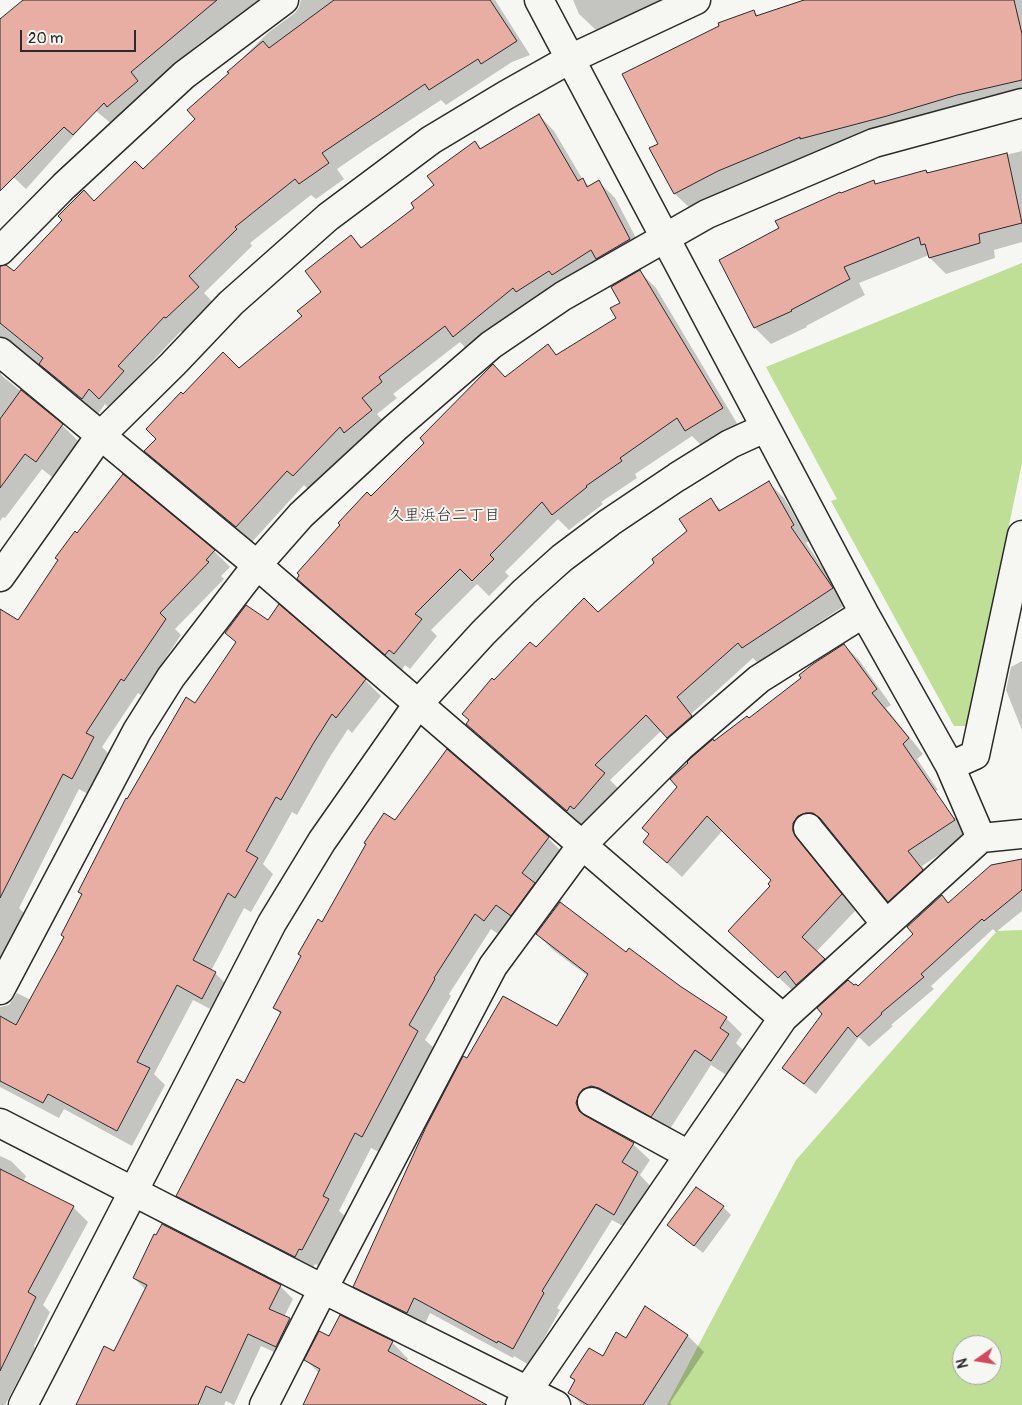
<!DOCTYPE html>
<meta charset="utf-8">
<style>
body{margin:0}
#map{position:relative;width:1022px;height:1405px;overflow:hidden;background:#f6f6f2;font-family:Pangolin,sans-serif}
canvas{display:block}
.north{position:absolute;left:952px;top:1335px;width:50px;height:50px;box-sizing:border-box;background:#f6f6f2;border:1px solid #a5a5a2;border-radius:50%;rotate:257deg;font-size:14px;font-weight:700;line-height:20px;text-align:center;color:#2b2b2b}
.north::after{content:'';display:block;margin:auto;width:18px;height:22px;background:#d1495b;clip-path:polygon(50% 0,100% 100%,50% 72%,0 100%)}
.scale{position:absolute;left:20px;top:30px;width:116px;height:22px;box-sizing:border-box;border:2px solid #2b2b2b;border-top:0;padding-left:6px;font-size:15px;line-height:18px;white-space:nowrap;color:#2b2b2b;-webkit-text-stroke:4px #f6f6f2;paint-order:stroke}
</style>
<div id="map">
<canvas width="1022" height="1405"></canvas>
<div class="north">N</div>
<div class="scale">20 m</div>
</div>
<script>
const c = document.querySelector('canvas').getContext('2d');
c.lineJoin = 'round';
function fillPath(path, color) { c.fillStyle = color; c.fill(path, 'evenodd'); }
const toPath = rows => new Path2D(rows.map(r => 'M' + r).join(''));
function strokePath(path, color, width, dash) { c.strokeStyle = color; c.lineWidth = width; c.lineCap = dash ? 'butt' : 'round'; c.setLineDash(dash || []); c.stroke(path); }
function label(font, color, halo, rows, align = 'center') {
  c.font = font + ' Pangolin,"Klee One",sans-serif'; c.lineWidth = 4; c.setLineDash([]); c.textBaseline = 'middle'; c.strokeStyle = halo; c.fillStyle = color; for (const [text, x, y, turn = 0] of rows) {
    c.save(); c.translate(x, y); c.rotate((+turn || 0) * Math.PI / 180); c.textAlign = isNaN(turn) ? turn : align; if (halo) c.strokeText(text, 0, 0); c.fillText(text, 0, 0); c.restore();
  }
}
const green = toPath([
 [1022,263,1022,463,967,726,954,726,831,501,837,499,766,367],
 [1022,930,1022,1405,667,1405,796,1160,997,931],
 [962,1345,992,1345,992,1375,962,1375]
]);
const shadow = toPath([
 [25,0,268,0,213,47,205,39,146,89,153,97,113,125,96,111,26,189,0,164,0,21],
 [301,0,495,0,530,55,512,62,446,105,441,100,369,147,337,169,344,179,316,199,311,195,250,243,252,246,204,293,214,303,182,333,181,331,133,382,139,388,116,414,105,404,98,414,27,355,19,352,0,366,0,281,14,273,94,202,143,170,197,119,230,74,229,71,269,32,295,13,299,7],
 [573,0,673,0,596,30,579,14],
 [809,0,1022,0,1022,99,817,154,816,152,733,186,691,209,675,194,651,149,659,144,754,12,759,16],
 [539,115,554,131,583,180,590,187,599,182,615,198,645,255,469,352,460,342,393,394,397,398,377,414,387,426,361,448,356,443,310,491,304,485,252,542,161,467,146,451,158,439,183,396,239,370,304,317,322,292,351,236,363,248,416,208,475,143,481,150],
 [1022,151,1022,242,994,250,995,258,946,274,930,258,929,255,859,283,865,295,806,326,807,327,771,344,755,328,720,261,873,181,877,185,926,172,928,174],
 [640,272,656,288,738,425,702,446,692,436,635,474,637,478,601,502,603,504,569,530,558,519,505,572,509,576,489,596,477,584,431,630,437,636,410,669,405,665,402,670,315,595,298,579,371,498,505,378,548,346,558,356,618,319,621,303],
 [0,367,1,375,62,425,78,441,52,477,42,469,5,518,3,517,0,521],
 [123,476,214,551,230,567,221,576,224,579,175,629,181,635,141,695,138,693,102,747,109,754,88,794,79,789,19,908,28,917,0,971,0,626,19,621,78,535],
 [769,483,784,498,809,541,806,543,847,604,758,663,753,658,691,714,707,732,683,753,662,730,610,780,620,790,590,823,586,820,583,826,483,739,467,724,494,681,536,648,598,614,689,532,711,500,722,511],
 [279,606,365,680,381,696,352,733,348,729,328,760,297,815,292,812,263,864,273,874,251,912,244,908,211,971,215,973,231,989,218,1013,193,1000,154,1074,165,1085,132,1146,64,1109,59,1118,0,1087,0,1007,9,1005,17,993,31,1000,65,938,128,801,237,643,226,632,268,622],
 [844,645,859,660,891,705,886,708,923,754,917,759,938,790,883,808,889,832,954,817,970,834,922,866,937,885,904,916,889,901,829,828,822,827,807,847,810,854,856,910,816,952,839,974,794,992,745,946,773,880,723,830,682,877,644,842,714,742,749,720],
 [1022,661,1022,730,1006,690,1011,667],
 [396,822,548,838,564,854,501,936,491,929,449,994,451,996,425,1040,434,1048,379,1152,371,1148,339,1211,345,1216,319,1266,315,1264,311,1272,194,1212,178,1196,244,1085,281,1014,274,1008,322,923],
 [1022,861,1022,911,996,932,993,929,931,986,934,989,891,1025,893,1026,869,1047,859,1037,816,1094,795,1078,784,1067,854,987,858,987,914,934,942,896,949,904],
 [537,934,626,954,726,1018,742,1034,736,1043,744,1051,728,1076,711,1065,668,1132,594,1110,593,1122,633,1144,650,1160,640,1175,653,1189,630,1230,612,1220,557,1308,560,1310,529,1365,514,1356,513,1358,430,1313,423,1328,371,1303,355,1286,468,1060,558,1028,588,976,553,950],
 [0,1156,11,1161,26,1176,23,1182,73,1207,88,1222,43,1305,50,1312,34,1346,35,1348,5,1405,0,1405],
 [723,1207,731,1215,703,1253,677,1232],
 [134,1278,280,1286,293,1299,284,1317,290,1320,303,1332,289,1359,261,1346,234,1405,226,1401,224,1405,77,1405,115,1353,146,1290],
 [646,1308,688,1336,704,1352,670,1403,672,1405,582,1405,570,1392,576,1381,571,1377,603,1358,627,1340],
 [340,1316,392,1342,408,1359,406,1363,472,1405,305,1405,320,1374,306,1360,330,1338]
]);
const building = toPath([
 [23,0,217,0,131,72,138,81,107,107,104,103,73,135,64,127,0,191,0,19,23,0],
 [334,0,490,0,517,41,481,64,478,59,429,90,425,84,322,153,329,163,299,184,295,179,235,227,237,229,189,276,199,287,166,318,164,317,118,366,124,371,99,399,89,389,82,399,39,364,43,358,0,323,0,266,6,265,14,271,62,220,58,216,84,190,94,201,135,161,143,169,195,119,187,110,229,73,227,72,263,41,269,48,334,0],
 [804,0,1014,0,1022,34,1022,80,957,95,887,116,800,139,800,137,718,171,674,194,649,148,658,144,622,74,719,26,718,23,754,10,756,16,804,0],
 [539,114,578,181,583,178,587,187,599,180,630,239,596,259,591,250,552,275,549,271,516,292,513,288,453,337,445,326,379,377,382,382,362,398,372,410,344,433,340,427,293,476,287,471,236,527,144,451,156,439,146,429,181,392,183,394,223,352,239,368,302,316,297,311,321,292,305,271,351,235,361,248,414,208,411,203,434,185,427,176,475,141,480,149,539,114],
 [1007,153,1022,223,979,234,980,243,929,258,925,244,921,245,919,237,844,267,850,279,791,310,792,311,754,328,719,260,779,228,775,221,840,192,841,193,874,180,875,184,926,170,927,173,1007,153],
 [640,270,723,408,685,431,677,418,620,458,622,461,586,486,587,487,552,515,542,502,490,555,494,559,472,581,460,569,415,614,422,619,394,654,389,650,385,655,297,579,299,575,297,573,340,525,338,523,367,492,371,496,424,443,420,438,493,364,505,377,548,344,556,355,616,318,610,308,620,303,611,287,640,270],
 [21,390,63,424,36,462,25,454,0,488,0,419,21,390],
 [123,474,215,550,206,560,209,562,160,613,166,619,124,681,121,679,86,733,94,737,72,779,63,774,0,898,0,609,18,620,58,560,55,558,75,531,77,533,123,474],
 [769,481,794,525,791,527,833,588,742,648,738,643,677,697,692,716,667,738,646,715,595,765,605,773,574,809,570,806,567,811,466,724,469,720,462,714,492,678,494,680,530,642,536,647,584,598,598,612,654,563,652,559,687,531,679,519,711,498,719,511,769,481],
 [279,604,366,679,336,718,332,714,313,744,281,800,276,797,246,851,258,858,235,898,228,893,193,960,216,972,202,999,177,985,137,1062,150,1068,117,1131,48,1094,43,1103,0,1081,0,1016,16,1025,64,937,61,935,82,894,78,892,126,798,127,799,186,697,195,703,236,642,225,633,246,605,268,620,279,604],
 [844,644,877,689,872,693,909,738,903,744,955,820,908,851,923,870,888,902,820,818,813,813,806,813,798,816,793,823,793,831,796,837,842,894,802,937,825,959,796,985,785,971,778,978,728,931,770,886,768,884,771,880,707,816,667,863,643,842,649,834,642,828,677,787,670,779,688,763,687,762,691,758,713,739,714,741,747,716,749,718,801,678,799,675,813,664,844,644],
 [447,749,549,837,522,873,535,883,511,916,496,905,484,921,475,914,434,978,435,979,409,1025,418,1031,362,1137,355,1133,323,1196,329,1199,302,1250,299,1249,295,1257,176,1196,237,1079,244,1083,281,1012,273,1008,301,956,298,954,318,919,322,922,366,844,364,843,384,813,395,820,447,749],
 [1022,859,1022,890,984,921,982,919,921,974,924,977,881,1013,882,1014,857,1037,848,1027,804,1084,782,1068,822,1014,817,1008,848,980,854,985,856,984,858,986,913,934,907,927,942,895,948,903,991,865,1022,859],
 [560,902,626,952,629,948,680,986,727,1017,720,1028,729,1034,711,1061,695,1050,651,1117,599,1088,591,1086,583,1089,579,1094,576,1103,579,1111,584,1115,634,1143,622,1162,638,1172,614,1215,596,1204,542,1291,544,1293,513,1349,498,1341,497,1343,414,1298,407,1313,353,1287,426,1127,463,1056,467,1058,503,996,557,1026,588,974,536,934,560,902],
 [0,1169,74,1206,28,1292,36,1297,0,1371,0,1169],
 [696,1187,724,1206,694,1246,667,1225,696,1187],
 [162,1224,281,1285,269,1309,290,1318,276,1347,248,1334,221,1393,206,1386,198,1405,76,1405,104,1346,114,1351,147,1285,133,1278,154,1234,156,1235,162,1224],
 [645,1306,688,1335,643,1405,588,1405,568,1393,575,1380,570,1377,589,1348,603,1356,616,1332,626,1338,645,1306],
 [340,1315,393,1341,388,1351,487,1405,303,1405,320,1369,304,1360,319,1331,329,1336,340,1315]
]);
const minor = toPath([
 [539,0,864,613,950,766,981,838],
 [0,251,64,186,184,75,284,0],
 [0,352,257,565,783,1018],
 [0,577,100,436,173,364,231,303,328,217,431,140,506,95,570,59,696,0],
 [950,766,975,755,1022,535],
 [808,828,886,924],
 [0,990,137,731,171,677,257,565,301,515,395,428,491,345,563,296,707,214,874,143,1022,103],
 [592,1102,689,1155],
 [0,1123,323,1289,556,1405],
 [23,1405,272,923,322,841,418,704,483,633,524,592,562,558,610,522,677,477,730,444,765,428],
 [264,1405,323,1289,493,966,582,845,680,747,759,679,864,613],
 [520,1405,528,1390,783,1018,981,838,1022,834]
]);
const neighbourhoodNames = [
 ["久里浜台二丁目",444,516]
];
fillPath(green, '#bfde96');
fillPath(shadow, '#0003');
fillPath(building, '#e8aea4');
strokePath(building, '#2b2b2b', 1);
strokePath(minor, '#2b2b2b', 31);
strokePath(minor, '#f6f6f2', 28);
label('16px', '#2b2b2b', '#f6f6f2', neighbourhoodNames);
</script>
